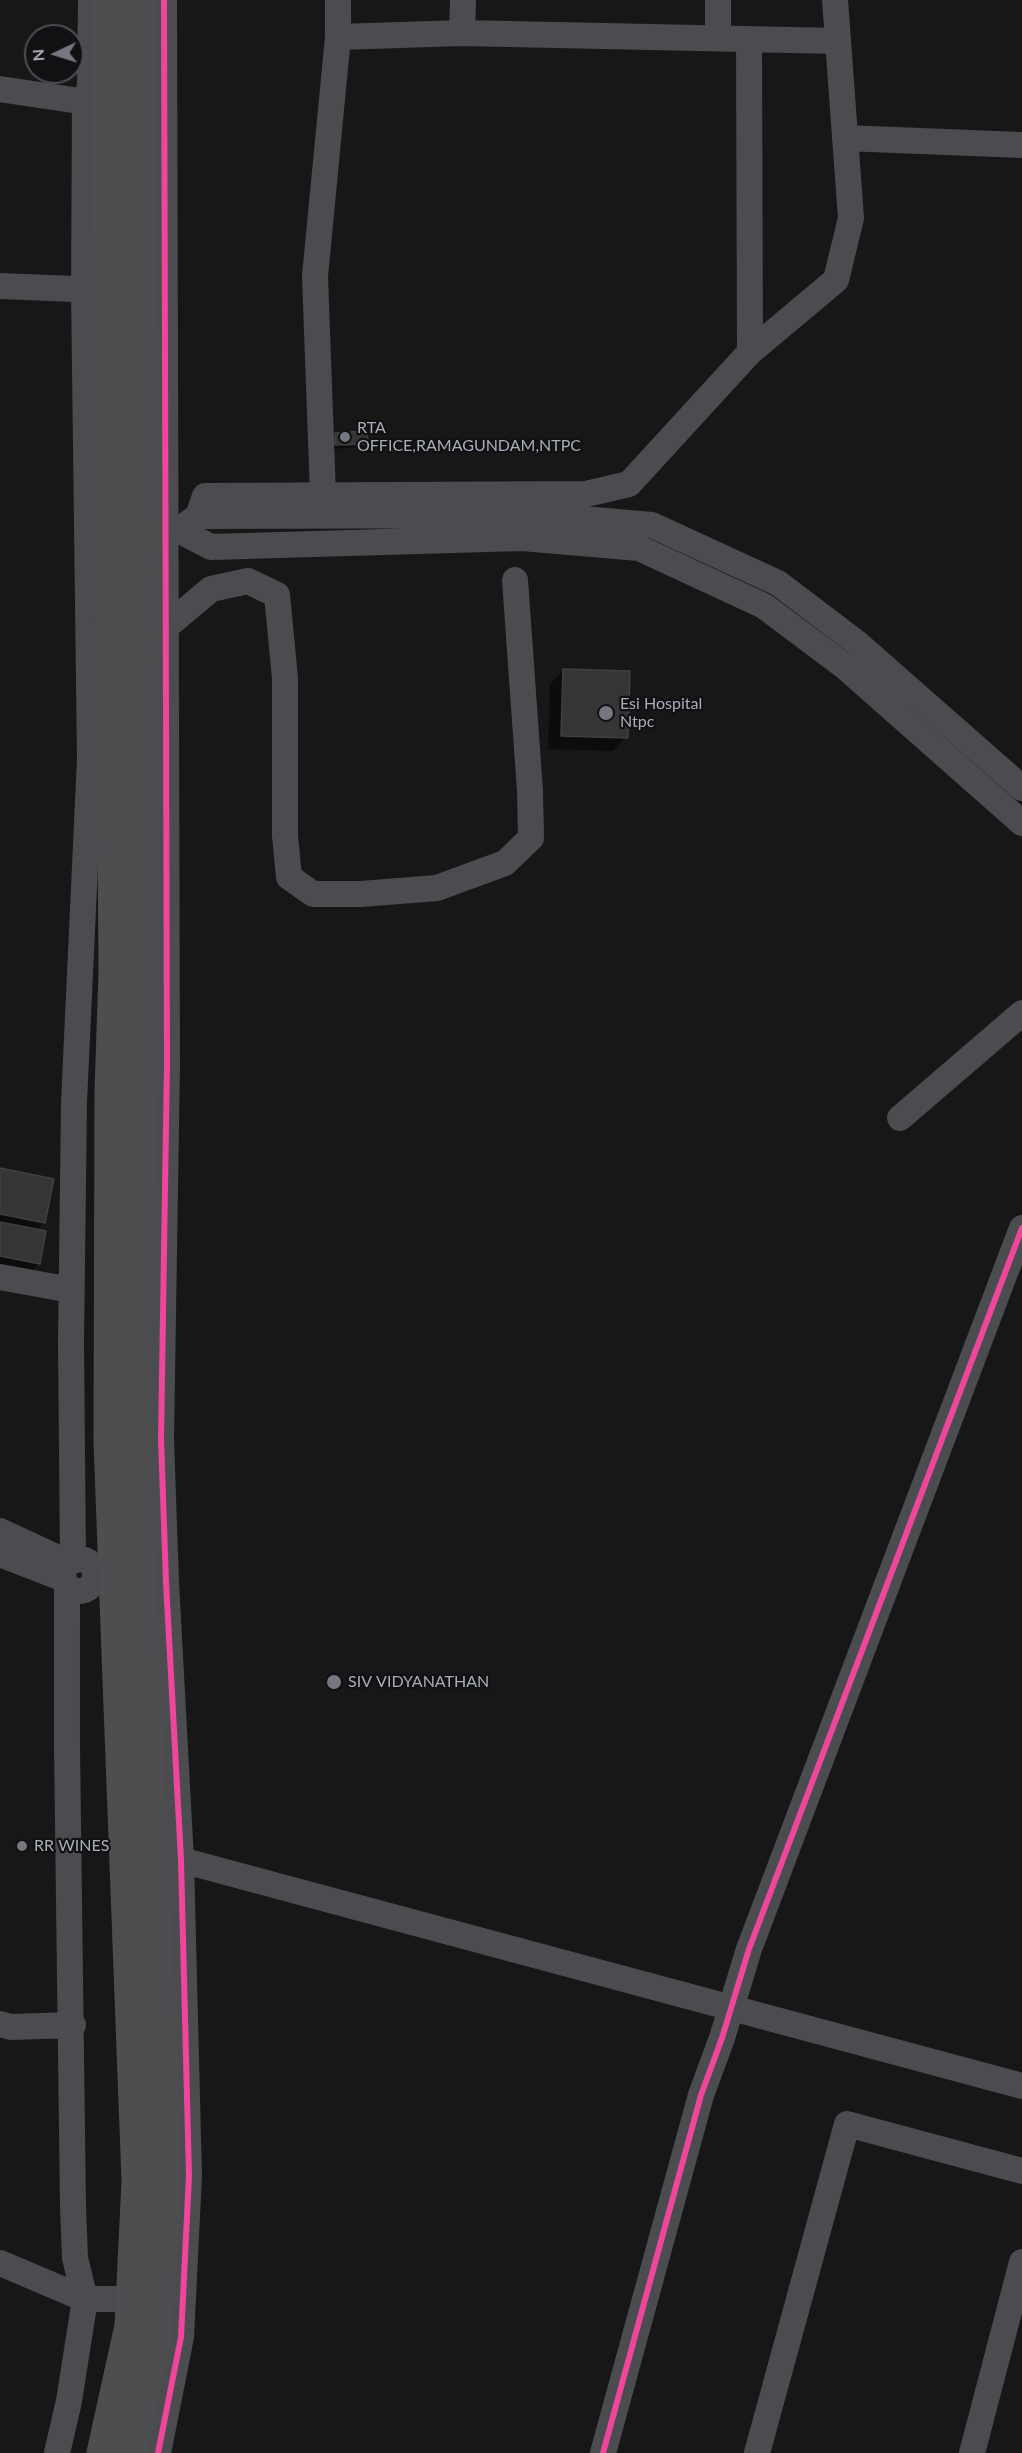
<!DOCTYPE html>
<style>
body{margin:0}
#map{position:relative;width:1022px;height:2453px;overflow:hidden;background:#171717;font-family:Lato,sans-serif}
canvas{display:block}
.north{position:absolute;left:24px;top:24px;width:60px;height:60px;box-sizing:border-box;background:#111113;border:2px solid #4d4f55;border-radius:50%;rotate:266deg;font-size:16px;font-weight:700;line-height:24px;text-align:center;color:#a8adb8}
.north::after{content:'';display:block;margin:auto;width:21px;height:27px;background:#757880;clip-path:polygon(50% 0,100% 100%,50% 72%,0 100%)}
</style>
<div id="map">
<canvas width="1022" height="2453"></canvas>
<div class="north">N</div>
</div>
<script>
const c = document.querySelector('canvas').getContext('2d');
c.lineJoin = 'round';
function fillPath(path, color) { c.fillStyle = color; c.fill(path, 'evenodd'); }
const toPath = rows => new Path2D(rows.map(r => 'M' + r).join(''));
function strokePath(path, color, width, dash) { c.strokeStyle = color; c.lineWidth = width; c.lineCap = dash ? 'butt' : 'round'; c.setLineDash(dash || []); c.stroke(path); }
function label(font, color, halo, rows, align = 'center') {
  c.font = font + ' Lato,sans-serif'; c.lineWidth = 4.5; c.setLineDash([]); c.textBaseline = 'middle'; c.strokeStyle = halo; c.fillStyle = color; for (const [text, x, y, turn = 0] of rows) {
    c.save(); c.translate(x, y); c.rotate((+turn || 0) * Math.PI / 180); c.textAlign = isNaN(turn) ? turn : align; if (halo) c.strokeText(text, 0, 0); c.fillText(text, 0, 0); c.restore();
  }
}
const shadow = toPath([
 [335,435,366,443,362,447,332,449,331,439],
 [563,671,626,737,613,751,548,749,550,684],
 [0,1169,44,1222,36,1230,39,1263,25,1277,0,1272]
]);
const building = toPath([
 [367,431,368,444,335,445,335,433,367,431],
 [563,669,630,671,628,738,561,736,563,669],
 [0,1168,54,1179,45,1223,0,1214,0,1168],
 [0,1222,46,1231,40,1264,0,1256,0,1222]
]);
const minor = toPath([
 [462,33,463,0],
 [338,37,462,33,838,41],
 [718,38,718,0],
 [749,39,750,352],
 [0,89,100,104],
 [845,138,1022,145],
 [0,286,99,290],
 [323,495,315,276,338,37,338,0],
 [198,516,205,496,586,494,629,484,750,352,836,280,851,218,835,0],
 [186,525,198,516,535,515,652,525,778,583,857,643,1022,788],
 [150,533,178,530,211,547,522,538,639,548,764,606,844,666,1022,823],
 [167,626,211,589,248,581,277,595,285,678,285,836,289,877,313,894,361,894,437,888,505,863,531,838,530,791,515,580],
 [900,1118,1022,1013],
 [0,1277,71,1290],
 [0,1531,69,1563],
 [0,1554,64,1579],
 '63 1575a16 16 0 1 1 32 0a16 16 0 1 1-32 0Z',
 [73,1561,71,1342,74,1102,90,759,84,290,85,103,90,86,91,0],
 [181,1860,1022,2086],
 [0,2024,11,2027,73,2025],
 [0,2263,85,2299,132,2299],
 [57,2453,69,2401,85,2299,75,2258,73,2207,67,1746,67,1586],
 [158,2453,181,2337,189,2176,181,1860,166,1582,161,1439,167,1064,164,0],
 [603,2453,701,2095,722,2038,749,1949,1022,1228],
 [757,2453,847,2124,1022,2171],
 [972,2453,1022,2262]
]);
const highway = toPath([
 [103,2453,131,2326,138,2181,110,1442,111,1091,115,972,108,0],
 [130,2453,155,2339,164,2191,161,2061,134,1453,134,1321,142,1073,143,534,139,0]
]);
const cycleway = toPath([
 [158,2453,181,2337,189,2176,181,1860,166,1582,161,1439,167,1064,164,0],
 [603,2453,701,2095,722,2038,749,1949,1022,1228]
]);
const markers = [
 [345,437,6,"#757880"],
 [606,713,8,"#757880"],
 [334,1682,8,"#757880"],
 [22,1846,6,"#757880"]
];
const poiNames = [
 ["RTA",357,428],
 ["OFFICE,RAMAGUNDAM,NTPC",357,446],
 ["Esi Hospital",620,704],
 ["Ntpc",620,722],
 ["SIV VIDYANATHAN",348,1682],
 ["RR WINES",34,1846]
];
fillPath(shadow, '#0007');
fillPath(building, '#353536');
strokePath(building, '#3f4043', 1.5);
strokePath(minor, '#4b4c50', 26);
strokePath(highway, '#4e4e51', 33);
strokePath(cycleway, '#ed469a', 6);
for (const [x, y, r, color] of markers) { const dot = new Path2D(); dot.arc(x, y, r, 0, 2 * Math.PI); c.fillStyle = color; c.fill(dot); strokePath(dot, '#111113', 2); }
label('16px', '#a8adb8', '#111113', poiNames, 'left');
</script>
